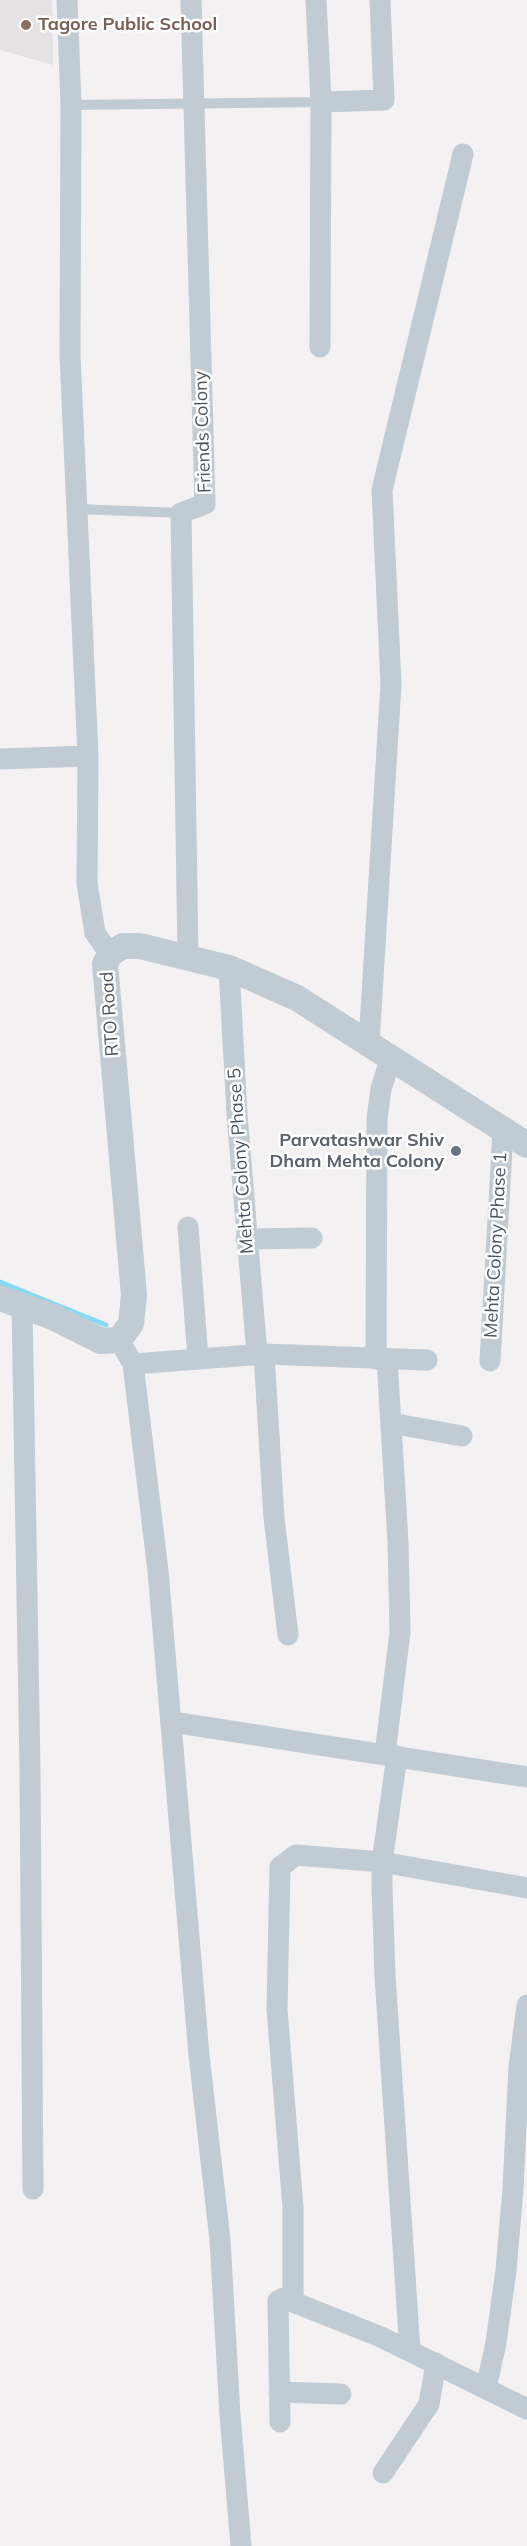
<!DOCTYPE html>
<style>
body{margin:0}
canvas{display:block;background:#f3f1f1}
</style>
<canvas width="527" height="2546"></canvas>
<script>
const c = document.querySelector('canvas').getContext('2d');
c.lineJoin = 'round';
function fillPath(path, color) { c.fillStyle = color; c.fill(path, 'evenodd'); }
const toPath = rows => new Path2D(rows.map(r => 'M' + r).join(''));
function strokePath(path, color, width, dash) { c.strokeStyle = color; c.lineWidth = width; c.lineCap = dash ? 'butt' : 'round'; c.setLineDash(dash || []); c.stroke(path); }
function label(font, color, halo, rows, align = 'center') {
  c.font = font + ' Mulish,sans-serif'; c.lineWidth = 5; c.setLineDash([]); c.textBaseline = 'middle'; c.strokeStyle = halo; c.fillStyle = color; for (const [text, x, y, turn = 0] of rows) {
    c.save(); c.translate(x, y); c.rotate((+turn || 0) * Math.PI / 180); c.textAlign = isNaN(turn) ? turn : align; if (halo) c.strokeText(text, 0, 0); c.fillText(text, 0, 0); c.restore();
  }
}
const education = toPath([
 [0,0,52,0,53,65,0,50]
]);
const stream = toPath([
 [0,1282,106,1325]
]);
const service = toPath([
 [71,105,321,102],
 [77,509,181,513]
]);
const minor = toPath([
 [67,0,71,105,70,355,88,756,87,883,95,933,110,954],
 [316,0,321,102,320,347],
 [321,102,384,100,380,0],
 [0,759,88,756],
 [188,956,181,513,205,504,191,0],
 [229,968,237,1114,257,1354],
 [369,1043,391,684,382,490,463,154],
 [188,1227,198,1359],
 [246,1239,312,1238],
 [22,1305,30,1770,33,2189],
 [119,1340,133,1364,158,1571,199,2055,220,2240,230,2415,241,2546],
 [264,1354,274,1518,288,1635],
 [376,1359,377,1119,381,1089,391,1057],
 [490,1361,503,1130],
 [133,1364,264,1354,427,1360],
 [391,1423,462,1436],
 [172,1722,527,1777],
 [385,1754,400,1632,398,1542,387,1359],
 [397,1756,382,1862,382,1888,385,1976,410,2351],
 [293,2300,293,2208,277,2009,280,1867,296,1855,382,1862,527,1888],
 [486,2388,496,2343,506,2270,513,2189,519,2067,527,2005],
 [279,2392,341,2394],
 [280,2422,278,2301,283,2298,381,2337,527,2409],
 [383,2473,429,2404,436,2363]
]);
const tertiary = toPath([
 [0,1298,53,1317,101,1341,119,1340,131,1324,134,1295,105,964,110,954,123,946,140,946,229,968,297,998,527,1145]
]);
const markers = [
 [26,25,6,"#8d6e63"],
 [456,1151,6,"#6b7280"]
];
const educationNames = [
 ["Tagore Public School",38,25]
];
const streetNames = [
 ["Friends Colony",203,432,-92],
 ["RTO Road",110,1014,-94],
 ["Mehta Colony Phase 5",241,1161,-94],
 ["Mehta Colony Phase 1",496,1245,-87]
];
const worshipNames = [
 ["Parvatashwar Shiv",444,1141],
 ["Dham Mehta Colony",444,1162]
];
fillPath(education, '#e4e2e3');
strokePath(stream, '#87daf3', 5);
strokePath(service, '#c1cbd3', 10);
strokePath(minor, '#c1cbd3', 21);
strokePath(tertiary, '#c1cbd3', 26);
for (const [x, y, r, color] of markers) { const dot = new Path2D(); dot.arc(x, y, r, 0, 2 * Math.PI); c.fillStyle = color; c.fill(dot); strokePath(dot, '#fff', 2); }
label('bold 18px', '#785e54', '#fff', educationNames, 'left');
label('18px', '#475460', '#fff', streetNames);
label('bold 18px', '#5b616d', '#fff', worshipNames, 'right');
</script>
